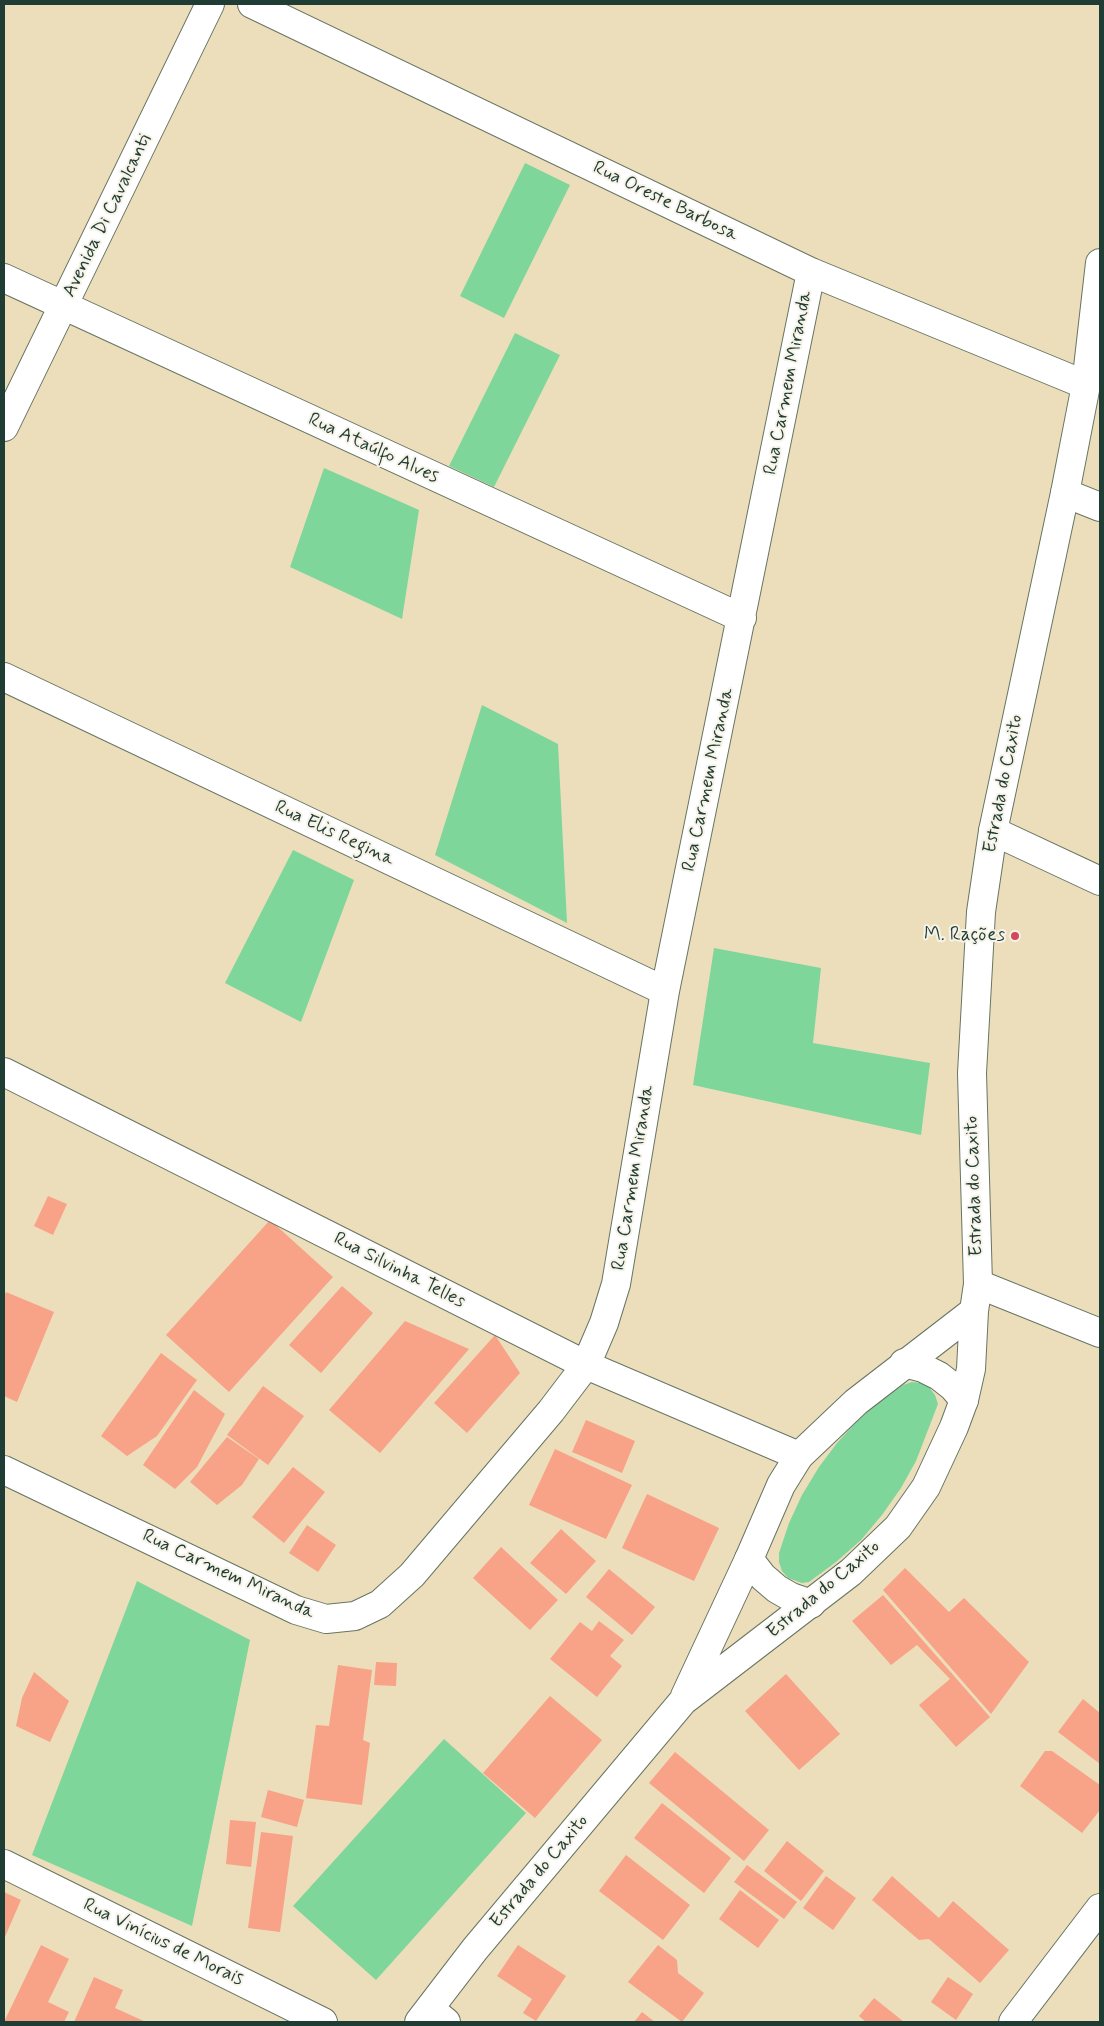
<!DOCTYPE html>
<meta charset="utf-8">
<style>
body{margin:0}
#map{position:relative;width:1104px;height:2026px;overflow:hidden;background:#ecdebb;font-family:Mynerve,sans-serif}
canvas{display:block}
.frame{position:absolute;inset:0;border:5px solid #1f3d34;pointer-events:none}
</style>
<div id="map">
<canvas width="1104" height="2026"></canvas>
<div class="frame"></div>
</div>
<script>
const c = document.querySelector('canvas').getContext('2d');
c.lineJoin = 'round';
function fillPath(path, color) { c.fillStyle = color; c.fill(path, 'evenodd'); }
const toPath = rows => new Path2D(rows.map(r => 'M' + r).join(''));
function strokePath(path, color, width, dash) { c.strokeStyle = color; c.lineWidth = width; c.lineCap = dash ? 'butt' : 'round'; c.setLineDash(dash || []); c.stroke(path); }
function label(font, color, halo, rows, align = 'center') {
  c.font = font + ' Mynerve,sans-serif'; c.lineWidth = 4; c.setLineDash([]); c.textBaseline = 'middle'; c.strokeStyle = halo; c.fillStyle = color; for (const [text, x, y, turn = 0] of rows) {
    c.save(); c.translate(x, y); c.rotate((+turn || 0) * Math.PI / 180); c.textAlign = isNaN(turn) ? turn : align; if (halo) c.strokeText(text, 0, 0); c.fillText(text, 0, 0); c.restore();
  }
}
const green = toPath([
 [525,163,570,185,504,318,460,296],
 [515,333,560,355,494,487,449,466],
 [324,468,419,510,402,619,290,567],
 [482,705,558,744,567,923,435,855],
 [293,850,354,880,301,1022,225,983],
 [714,948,821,968,813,1043,930,1063,921,1135,693,1085],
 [912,1382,921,1383,929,1387,935,1395,938,1404,916,1461,901,1488,882,1515,861,1540,836,1562,809,1582,802,1583,788,1578,782,1571,779,1562,779,1553,789,1523,802,1495,819,1467,837,1443,857,1421,879,1402,903,1385],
 [137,1581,250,1640,192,1926,32,1855],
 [444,1739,526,1813,376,1980,293,1906]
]);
const building = toPath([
 [48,1196,67,1204,53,1235,34,1226],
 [270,1220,333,1277,229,1392,166,1335],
 [342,1286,373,1313,321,1373,289,1345],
 [6,1292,54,1312,17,1402,4,1396,4,1297],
 [405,1321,469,1349,380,1453,329,1410],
 [495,1335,520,1373,467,1433,434,1403],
 [161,1353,197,1380,157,1436,127,1456,101,1436],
 [263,1386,304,1416,268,1465,227,1435],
 [194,1390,225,1414,197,1467,175,1489,143,1465],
 [586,1420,635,1441,622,1473,572,1452],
 [227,1437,259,1459,242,1485,217,1505,190,1482],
 [555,1449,632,1485,606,1539,529,1505],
 [293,1467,325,1492,284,1543,252,1517],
 [647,1494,719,1528,694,1581,622,1548],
 [307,1525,336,1545,318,1572,289,1553],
 [561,1529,596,1561,566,1594,530,1563],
 [501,1547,558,1600,530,1630,473,1578],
 [905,1568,949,1612,964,1598,1029,1662,991,1714,883,1590],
 [609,1569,655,1607,632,1635,586,1597],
 [883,1595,990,1717,956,1747,919,1705,950,1679,917,1645,891,1665,852,1621],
 [599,1621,624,1640,610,1656,622,1666,597,1697,550,1659,580,1622,592,1631],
 [376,1662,397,1663,396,1686,374,1685],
 [338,1665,372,1670,363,1740,370,1743,362,1805,306,1798,316,1725,329,1726],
 [34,1672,69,1701,50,1742,16,1726,22,1698],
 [786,1674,840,1734,799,1770,745,1711],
 [550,1696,602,1740,535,1818,483,1773],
 [1083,1699,1100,1713,1100,1764,1058,1732],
 [1045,1751,1052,1751,1100,1785,1100,1810,1082,1833,1020,1786],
 [675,1752,769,1830,744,1861,649,1783],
 [268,1790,304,1800,297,1827,261,1817],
 [662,1803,731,1858,704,1893,634,1838],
 [230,1820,256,1822,251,1867,226,1864],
 [261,1832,293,1836,280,1932,248,1928],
 [787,1841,824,1871,801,1901,764,1871],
 [626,1855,690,1905,663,1940,599,1891],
 [747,1865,797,1902,784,1919,734,1882],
 [826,1876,856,1898,833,1930,803,1908],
 [892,1876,939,1918,953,1901,1009,1950,980,1983,929,1939,919,1940,872,1900],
 [740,1890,779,1920,758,1948,719,1919],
 [4,1892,21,1900,4,1939],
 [41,1945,69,1959,48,2002,69,2012,64,2022,4,2022],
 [518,1945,566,1976,536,2021,523,2013,532,1999,497,1976],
 [658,1945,677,1960,678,1973,704,1993,682,2022,628,1982],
 [94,1977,123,1990,115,2008,146,2022,74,2022],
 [948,1977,973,1994,956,2020,931,2002],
 [874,1998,904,2022,866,2022,859,2016],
 [642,2012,655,2022,634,2022]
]);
const minor = toPath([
 [252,4,811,272,1086,385],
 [4,278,742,618],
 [4,427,210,4],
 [1065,493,1100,507],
 [4,677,665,991],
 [993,831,1100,881],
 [4,1072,586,1365,799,1456],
 [978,1284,1100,1333],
 [904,1363,923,1368,939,1376,953,1387,964,1400],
 [4,1470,296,1610,326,1619,355,1616,380,1604,412,1575,551,1411,586,1365,604,1323,616,1284,665,991,811,272],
 [749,1559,763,1577,777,1589,791,1597,811,1604],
 [4,1864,323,2022],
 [430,2009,446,2022],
 [1013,2022,1100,1908]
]);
const major = toPath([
 [685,1696,749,1559,781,1485,799,1456,856,1402,974,1311],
 [419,2022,475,1949,683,1701,851,1572,898,1527,926,1487,954,1427,964,1400,971,1369,974,1311,978,1284,972,1073,981,912,993,831,1065,493,1086,385,1100,263]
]);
const markers = [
 [1015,936,5,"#d1495b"]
];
const streetNames = [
 ["Rua Oreste Barbosa",665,202,26],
 ["Avenida Di Cavalcanti",108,216,-64],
 ["Rua Carmem Miranda",789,383,-79],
 ["Rua Ataúlfo Alves",373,449,25],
 ["Rua Carmem Miranda",709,780,-78],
 ["Estrada do Caxito",1004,784,-79],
 ["Rua Elis Regina",334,834,25],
 ["Rua Carmem Miranda",634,1178,-81],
 ["Estrada do Caxito",975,1186,-92],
 ["Rua Silvinha Telles",399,1271,27],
 ["Rua Carmem Miranda",228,1575,25],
 ["Estrada do Caxito",824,1590,-40],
 ["Estrada do Caxito",540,1872,-50],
 ["Rua Vinícius de Morais",163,1943,26]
];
const poiNames = [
 ["M. Rações",1005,936]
];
fillPath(green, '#7fd69a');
fillPath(building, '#f8a287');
strokePath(minor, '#677563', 30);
strokePath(major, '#677563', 30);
strokePath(minor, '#fff', 28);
strokePath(major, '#fff', 28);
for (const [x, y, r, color] of markers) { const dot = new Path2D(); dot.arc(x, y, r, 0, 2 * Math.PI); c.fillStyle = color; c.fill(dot); strokePath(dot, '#f7f3e8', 2); }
label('19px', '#1f3d34', '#f7f3e8', streetNames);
label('19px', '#1f3d34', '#f7f3e8', poiNames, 'right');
</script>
